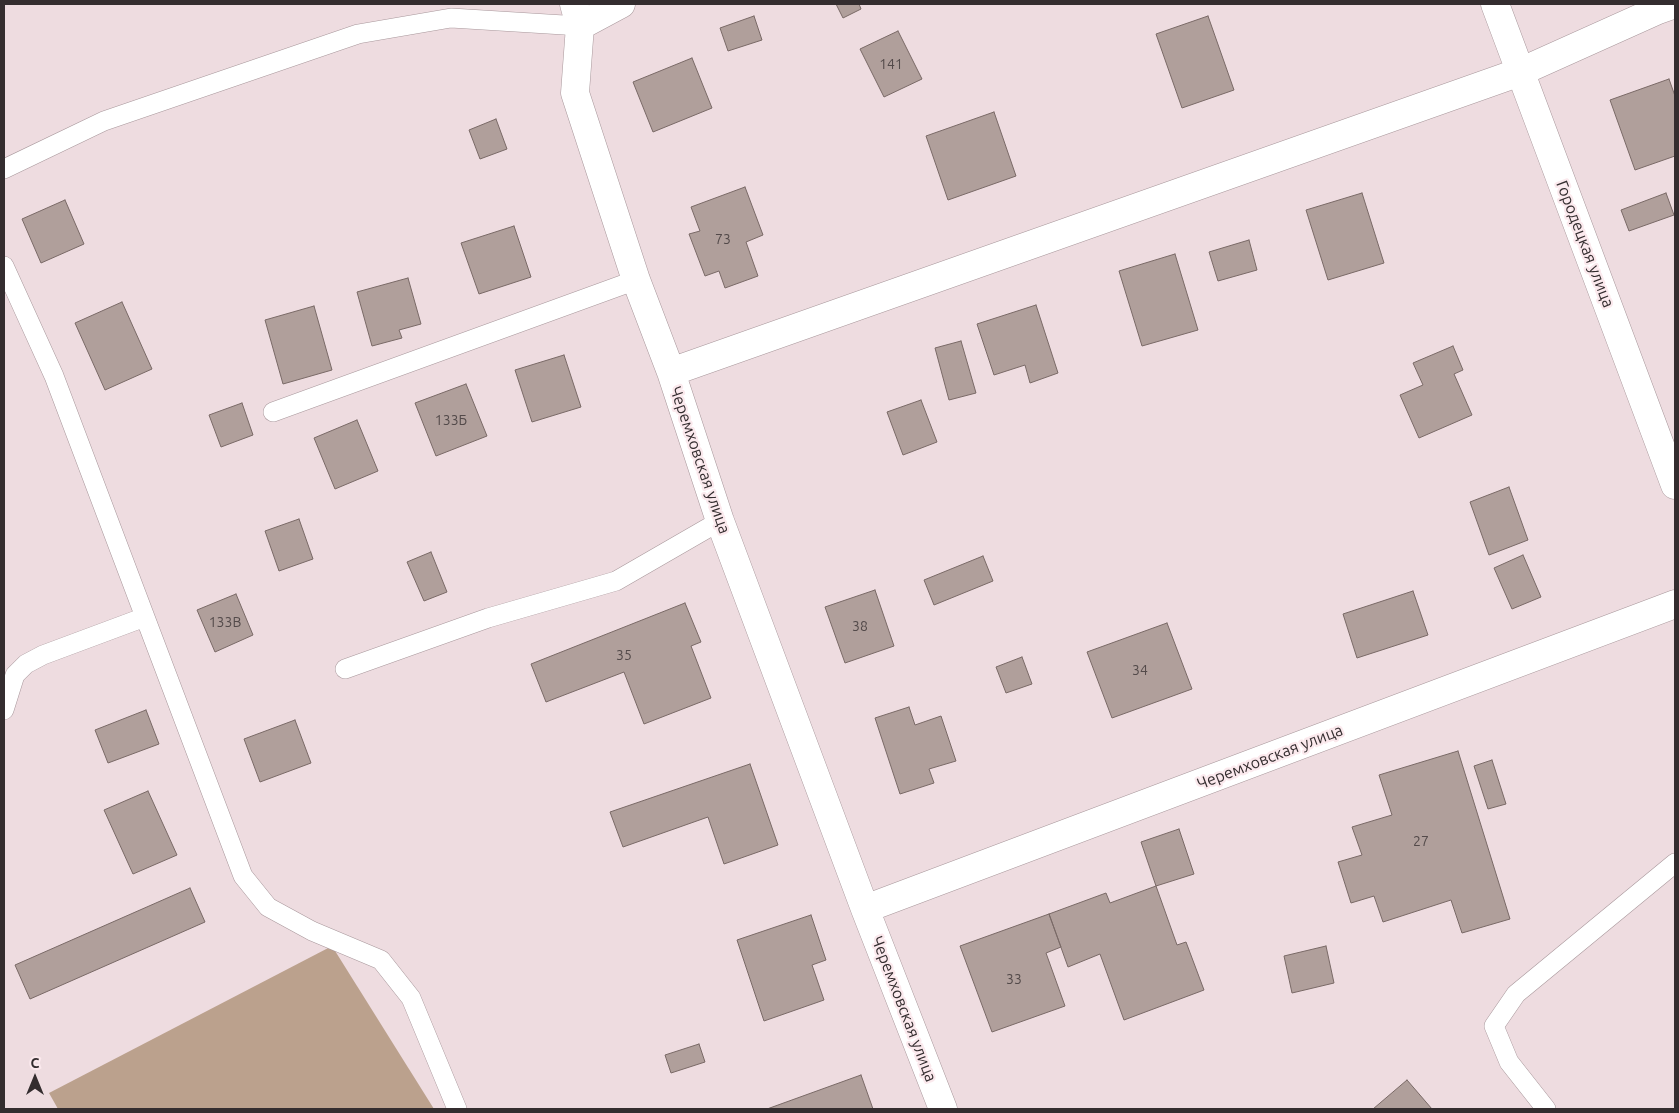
<!DOCTYPE html>
<meta charset="utf-8">
<style>
body{margin:0}
#map{position:relative;width:1679px;height:1113px;overflow:hidden;background:#eedce0;font-family:Ubuntu,sans-serif}
canvas{display:block}
.frame{position:absolute;inset:0;border:5px solid #342d2f;pointer-events:none}
.north{position:absolute;left:10px;top:1053px;width:50px;height:50px;-webkit-text-stroke:4px #fbe9ed;paint-order:stroke;rotate:0deg;font-size:14px;font-weight:700;line-height:20px;text-align:center;color:#342d2f}
.north::after{content:'';display:block;margin:auto;width:18px;height:22px;background:#342d2f;clip-path:polygon(50% 0,100% 100%,50% 72%,0 100%)}
</style>
<div id="map">
<canvas width="1679" height="1113"></canvas>
<div class="frame"></div>
<div class="north">С</div>
</div>
<script>
const c = document.querySelector('canvas').getContext('2d');
c.lineJoin = 'round';
function fillPath(path, color) { c.fillStyle = color; c.fill(path, 'evenodd'); }
const toPath = rows => new Path2D(rows.map(r => 'M' + r).join(''));
function strokePath(path, color, width, dash) { c.strokeStyle = color; c.lineWidth = width; c.lineCap = dash ? 'butt' : 'round'; c.setLineDash(dash || []); c.stroke(path); }
function label(font, color, halo, rows, align = 'center') {
  c.font = font + ' Ubuntu,sans-serif'; c.lineWidth = 4.5; c.setLineDash([]); c.textBaseline = 'middle'; c.strokeStyle = halo; c.fillStyle = color; for (const [text, x, y, turn = 0] of rows) {
    c.save(); c.translate(x, y); c.rotate((+turn || 0) * Math.PI / 180); c.textAlign = isNaN(turn) ? turn : align; if (halo) c.strokeText(text, 0, 0); c.fillText(text, 0, 0); c.restore();
  }
}
const forest = toPath([
 [332,946,434,1109,58,1109,49,1093]
]);
const building = toPath([
 [836,4,859,4,861,9,843,18,836,4],
 [754,16,762,40,728,51,720,28,754,16],
 [1208,16,1234,90,1182,108,1156,34,1208,16],
 [898,31,922,79,884,97,860,49,898,31],
 [692,58,712,108,653,132,633,82,692,58],
 [1669,79,1675,96,1675,156,1635,170,1610,100,1669,79],
 [994,112,1016,176,948,200,926,136,994,112],
 [496,119,507,149,480,159,469,130,496,119],
 [745,187,763,235,746,242,758,276,725,288,719,271,705,276,689,234,700,231,691,207,745,187],
 [1362,193,1384,263,1328,280,1306,210,1362,193],
 [1666,193,1674,215,1629,231,1621,210,1666,193],
 [65,200,84,244,41,263,22,219,65,200],
 [514,226,531,277,479,294,461,243,514,226],
 [1249,240,1257,270,1218,281,1209,252,1249,240],
 [1175,254,1198,330,1142,346,1119,271,1175,254],
 [408,278,421,324,399,330,402,338,372,346,357,292,408,278],
 [122,302,152,369,105,390,75,323,122,302],
 [1036,305,1058,373,1030,383,1025,365,994,375,977,324,1036,305],
 [314,306,332,370,283,384,265,320,314,306],
 [961,341,976,393,949,400,935,348,961,341],
 [1453,346,1463,370,1454,374,1472,415,1419,438,1400,395,1423,385,1413,363,1453,346],
 [564,355,581,407,532,422,515,370,564,355],
 [466,384,487,436,436,456,415,403,466,384],
 [921,400,937,442,903,455,887,412,921,400],
 [242,403,253,435,221,447,209,415,242,403],
 [357,420,378,471,335,489,314,438,357,420],
 [1509,487,1528,540,1489,555,1470,502,1509,487],
 [299,519,313,559,279,571,265,531,299,519],
 [431,552,447,592,424,601,407,562,431,552],
 [1523,555,1541,597,1512,609,1494,568,1523,555],
 [983,556,993,581,934,605,924,580,983,556],
 [875,590,894,646,845,663,825,607,875,590],
 [1413,591,1428,635,1357,658,1343,614,1413,591],
 [236,594,253,635,215,652,197,610,236,594],
 [685,603,701,642,691,646,711,698,644,724,624,672,546,702,531,664,685,603],
 [1167,623,1192,689,1112,718,1087,652,1167,623],
 [1022,657,1032,684,1006,693,996,667,1022,657],
 [909,707,915,725,941,716,956,761,929,769,934,783,900,794,875,718,909,707],
 [146,710,159,744,108,763,95,730,146,710],
 [295,720,311,763,260,782,244,739,295,720],
 [1458,751,1510,919,1462,933,1451,900,1383,922,1374,896,1351,903,1338,862,1362,855,1352,827,1392,815,1379,775,1458,751],
 [1492,760,1506,804,1488,809,1474,766,1492,760],
 [750,764,778,845,724,864,708,817,623,847,610,812,750,764],
 [148,791,177,855,133,874,104,810,148,791],
 [1179,829,1194,874,1156,886,1141,842,1179,829],
 [1156,886,1177,945,1186,942,1204,990,1124,1020,1100,954,1068,967,1049,914,1106,893,1110,903,1156,886],
 [190,888,205,922,30,999,15,965,190,888],
 [1049,914,1061,947,1046,953,1065,1006,992,1032,960,946,1049,914],
 [811,915,826,960,812,965,824,1000,764,1021,737,940,811,915],
 [1326,946,1334,983,1292,993,1284,956,1326,946],
 [699,1044,705,1062,671,1073,665,1055,699,1044],
 [861,1075,873,1109,767,1109,861,1075],
 [1407,1080,1432,1109,1373,1109,1407,1080]
]);
const service = toPath([
 [4,169,104,121,358,34,451,18,580,26],
 [4,266,54,376,145,617,43,655,26,664,15,675,4,710],
 [273,412,636,280],
 [145,617,243,876,268,907,312,931,381,960,411,998,457,1109],
 [345,669,488,618,616,581,720,521],
 [1546,1109,1509,1062,1494,1026,1516,994,1675,863]
]);
const minor = toPath([
 [574,4,580,26,575,93,636,280,671,372,720,521,865,909,943,1109],
 [1495,4,1675,485],
 [580,26,621,4],
 [671,372,1520,72,1658,10,1675,4],
 [865,909,1675,604]
]);
const numberNames = [
 ["141",891,64],
 ["73",723,239],
 ["133Б",451,420],
 ["133В",225,622],
 ["38",860,626],
 ["35",624,655],
 ["34",1140,670],
 ["27",1421,841],
 ["33",1014,979]
];
const streetNames = [
 ["Городецкая улица",1585,244,69],
 ["Черемховская улица",700,460,71],
 ["Черемховская улица",1270,757,-21],
 ["Черемховская улица",904,1009,69]
];
fillPath(forest, '#bba18d');
fillPath(building, '#b09f9b');
strokePath(building, '#796966', 1);
strokePath(service, '#a8979b', 20);
strokePath(minor, '#a8979b', 29);
strokePath(service, '#fff', 19);
strokePath(minor, '#fff', 28);
label('14px', '#534a4a', null, numberNames);
label('16px', '#342d2f', '#fbe9ed', streetNames);
</script>
